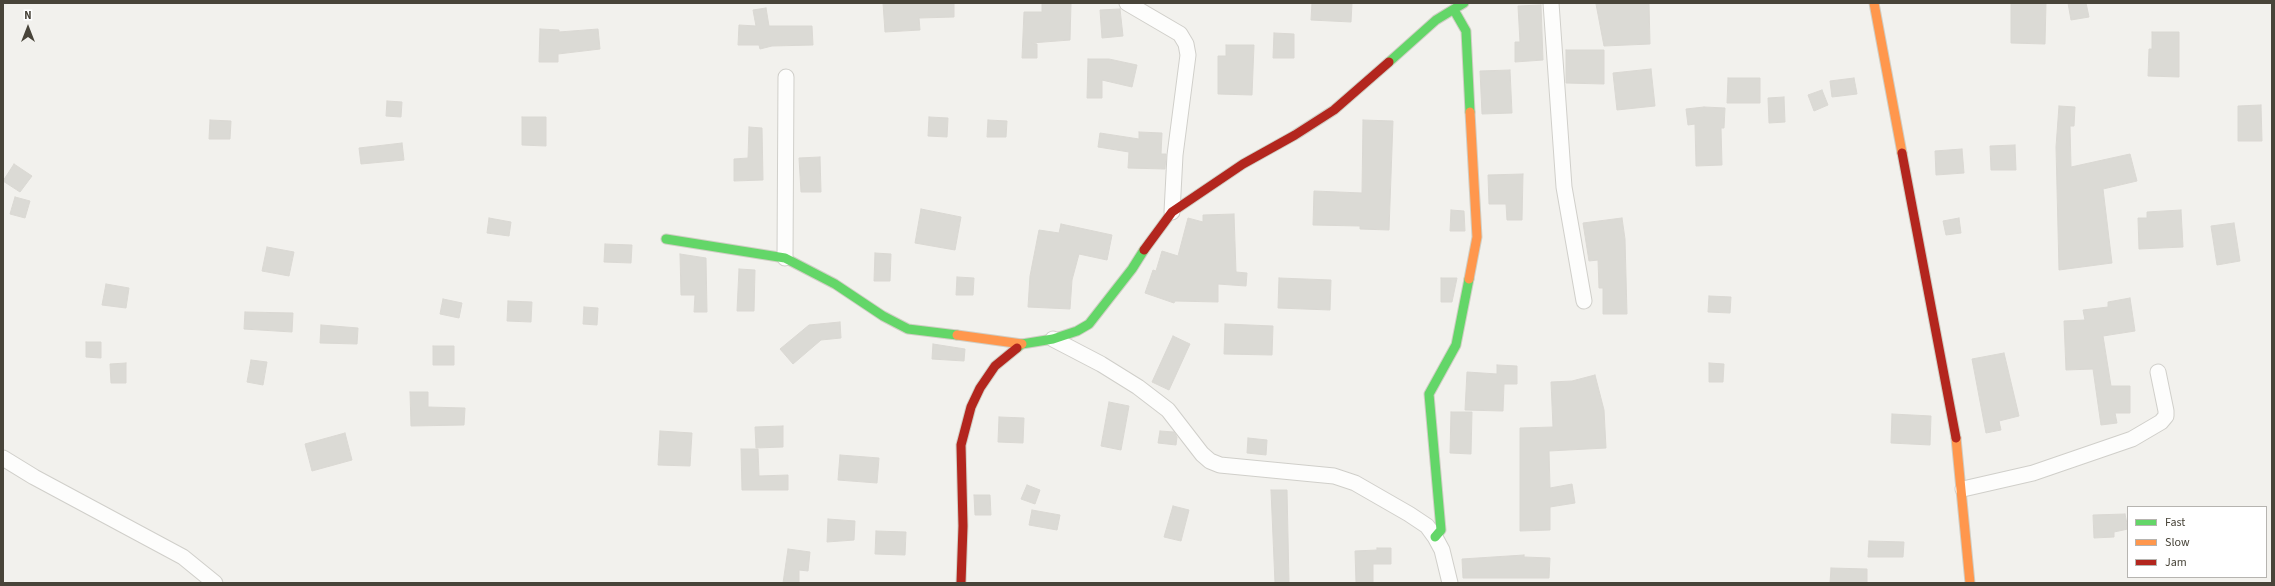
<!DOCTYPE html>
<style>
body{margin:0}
#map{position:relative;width:2275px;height:586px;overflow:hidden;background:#f2f1ed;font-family:"Source Sans 3",sans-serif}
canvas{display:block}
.frame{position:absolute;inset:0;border:4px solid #484439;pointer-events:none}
.legend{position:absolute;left:2127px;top:506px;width:140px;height:72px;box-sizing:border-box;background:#fff;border:1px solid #b6b4b0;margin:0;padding:5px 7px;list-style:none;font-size:12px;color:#484439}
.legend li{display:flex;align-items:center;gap:8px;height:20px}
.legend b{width:20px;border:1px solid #b6b4b0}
.north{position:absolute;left:8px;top:8px;width:40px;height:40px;-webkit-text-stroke:3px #fff;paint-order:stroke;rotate:0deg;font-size:11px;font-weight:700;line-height:16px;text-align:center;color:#484439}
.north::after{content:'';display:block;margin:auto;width:14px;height:18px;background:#484439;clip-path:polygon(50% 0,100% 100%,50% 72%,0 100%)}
</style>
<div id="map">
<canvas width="2275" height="586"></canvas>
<div class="frame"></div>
<ul class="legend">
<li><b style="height:5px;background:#63d668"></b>Fast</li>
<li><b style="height:5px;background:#ff974d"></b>Slow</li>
<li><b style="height:5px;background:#b3261e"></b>Jam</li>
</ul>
<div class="north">N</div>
</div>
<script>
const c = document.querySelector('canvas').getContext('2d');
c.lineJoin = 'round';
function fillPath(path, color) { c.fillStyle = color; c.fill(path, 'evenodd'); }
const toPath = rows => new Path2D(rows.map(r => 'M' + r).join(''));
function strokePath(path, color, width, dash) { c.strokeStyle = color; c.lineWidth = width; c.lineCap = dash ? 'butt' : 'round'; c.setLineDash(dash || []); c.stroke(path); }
const building = toPath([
 [883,3,954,3,954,17,919,18,920,30,885,32,883,3],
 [1042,3,1071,3,1070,40,1031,43,1037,44,1037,58,1022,58,1024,12,1042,12,1042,3],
 [1312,3,1352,3,1351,22,1311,20,1312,3],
 [1605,3,1649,3,1650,44,1604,46,1596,4,1605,3],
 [2011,3,2046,3,2045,44,2011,43,2011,3],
 [2068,3,2086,3,2089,17,2071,20,2068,3],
 [1541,5,1543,60,1515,62,1515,42,1520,42,1518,6,1541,5],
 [766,8,769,26,812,26,813,45,772,46,760,49,759,45,738,45,739,25,756,26,753,10,766,8],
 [1120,9,1123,36,1102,38,1100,10,1120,9],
 [540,29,559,30,559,32,598,29,600,49,558,54,558,62,539,62,540,29],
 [2152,32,2179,32,2179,77,2148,76,2149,49,2152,49,2152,32],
 [1274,33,1294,34,1294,58,1273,58,1274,33],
 [1226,45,1254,45,1252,95,1218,94,1218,56,1226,56,1226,45],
 [1566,50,1604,50,1604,84,1566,83,1566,50],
 [1088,59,1109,59,1137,65,1132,87,1102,80,1102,98,1087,98,1088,59],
 [1651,69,1655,106,1617,110,1613,73,1651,69],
 [1510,70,1512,113,1482,114,1480,71,1510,70],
 [1728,78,1760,78,1760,103,1727,103,1728,78],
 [1854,78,1857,94,1832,97,1830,81,1854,78],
 [1822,90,1828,105,1814,111,1808,95,1822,90],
 [1784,97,1785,122,1769,123,1768,98,1784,97],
 [387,101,402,102,401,117,386,116,387,101],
 [2261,105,2262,141,2238,141,2238,106,2261,105],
 [2059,106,2075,107,2074,126,2070,126,2071,167,2130,154,2137,181,2103,189,2112,263,2059,270,2056,147,2059,106],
 [1704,107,1725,108,1724,128,1721,128,1722,165,1696,166,1695,124,1688,125,1686,109,1704,107],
 [522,117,546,117,546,146,522,145,522,117],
 [929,117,948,118,947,137,928,136,929,117],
 [210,120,231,121,230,139,209,139,210,120],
 [988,120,1007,121,1006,137,987,137,988,120],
 [1363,120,1393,121,1389,230,1360,229,1360,226,1313,225,1314,191,1362,193,1363,120],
 [749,127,762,128,763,180,734,181,734,159,748,158,749,127],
 [1139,132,1162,133,1161,154,1166,154,1165,169,1128,168,1129,152,1098,147,1100,133,1139,139,1139,132],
 [402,143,404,160,361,164,359,148,402,143],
 [2015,145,2016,170,1991,170,1990,146,2015,145],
 [1962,149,1964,173,1936,175,1935,151,1962,149],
 [820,157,821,192,801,192,799,158,820,157],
 [14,164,32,176,20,192,3,181,14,164],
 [1523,174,1522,220,1507,220,1506,204,1489,204,1488,175,1523,174],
 [15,197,30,201,25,218,10,214,15,197],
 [921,209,961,217,955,250,915,243,921,209],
 [1451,210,1464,211,1465,231,1450,231,1451,210],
 [2181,210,2183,247,2139,249,2138,218,2147,218,2147,212,2181,210],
 [1234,214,1236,272,1247,273,1246,286,1218,284,1218,302,1175,301,1174,303,1145,293,1153,270,1156,271,1162,251,1178,256,1188,218,1203,222,1203,215,1234,214],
 [489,218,511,222,509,236,487,233,489,218],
 [1622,218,1625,239,1627,314,1603,314,1603,288,1599,288,1598,260,1589,261,1583,223,1622,218],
 [1959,218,1961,233,1946,235,1943,221,1959,218],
 [2234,223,2240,261,2217,265,2211,226,2234,223],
 [1061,224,1112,235,1107,260,1079,254,1072,280,1070,309,1028,307,1030,276,1039,230,1059,233,1061,224],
 [605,244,632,245,631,263,604,262,605,244],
 [267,247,294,252,289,276,262,271,267,247],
 [875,253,891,254,890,281,874,281,875,253],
 [680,254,706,258,707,312,694,312,695,295,681,295,680,254],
 [739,269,755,270,754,311,737,311,739,269],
 [957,277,974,278,973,295,956,295,957,277],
 [1279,278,1331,280,1330,310,1278,308,1279,278],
 [1441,278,1457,278,1452,302,1441,302,1441,278],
 [106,284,129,288,126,308,102,305,106,284],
 [1709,296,1731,297,1730,313,1708,312,1709,296],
 [2130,298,2135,331,2103,336,2111,386,2130,386,2130,413,2115,413,2117,423,2101,425,2093,369,2066,370,2064,321,2085,320,2083,310,2108,307,2108,302,2130,298],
 [443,299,462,303,459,318,440,314,443,299],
 [508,301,532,302,531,322,507,321,508,301],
 [584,307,598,308,597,325,583,324,584,307],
 [245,312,293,313,292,332,244,329,245,312],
 [840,322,841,338,821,340,793,364,780,349,809,325,840,322],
 [1225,324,1273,326,1272,355,1224,354,1225,324],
 [321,325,358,328,357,344,320,343,321,325],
 [1173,336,1190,344,1169,390,1152,382,1173,336],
 [86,342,101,342,101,358,86,357,86,342],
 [933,344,965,349,964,361,932,359,933,344],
 [433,346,454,346,454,365,433,365,433,346],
 [2004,353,2019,416,1999,421,2001,430,1986,433,1972,359,2004,353],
 [251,360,267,362,263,385,247,382,251,360],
 [126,363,126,383,111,383,110,364,126,363],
 [1709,363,1724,364,1723,382,1709,382,1709,363],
 [1497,365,1517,366,1517,384,1504,384,1503,411,1465,410,1467,372,1497,374,1497,365],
 [1595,375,1604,410,1606,448,1549,451,1550,488,1572,484,1575,503,1550,507,1550,530,1520,531,1520,428,1553,427,1551,382,1572,381,1595,375],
 [410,392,428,392,428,407,465,408,464,425,411,426,410,392],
 [1109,402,1129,406,1121,450,1101,446,1109,402],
 [1451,412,1472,412,1471,454,1450,453,1451,412],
 [1892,414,1931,416,1930,445,1891,443,1892,414],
 [999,417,1024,418,1023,443,998,442,999,417],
 [783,426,783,447,756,448,755,427,783,426],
 [660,431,692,433,690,466,658,465,660,431],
 [1160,431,1174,432,1177,437,1176,445,1158,443,1160,431],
 [345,433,352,460,312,471,305,444,345,433],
 [1248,438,1267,440,1266,455,1247,453,1248,438],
 [741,449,758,449,759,476,788,475,788,490,742,490,741,449],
 [840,455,879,458,877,483,838,480,840,455],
 [1027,485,1040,490,1035,504,1021,499,1027,485],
 [1271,490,1287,490,1289,583,1275,583,1271,490],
 [974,495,990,495,991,515,975,515,974,495],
 [1173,506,1189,510,1181,541,1164,537,1173,506],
 [1032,510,1060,515,1057,530,1029,525,1032,510],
 [2125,514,2128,529,2114,532,2114,537,2094,538,2093,515,2125,514],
 [828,519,855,521,854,540,827,542,828,519],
 [876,531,906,532,905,555,875,554,876,531],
 [1869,541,1904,542,1903,557,1868,557,1869,541],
 [1377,548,1391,548,1391,564,1373,564,1373,583,1356,583,1355,551,1377,550,1377,548],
 [788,549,810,552,808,571,799,570,799,583,783,583,788,549],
 [1524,555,1524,557,1550,558,1549,578,1463,578,1462,559,1524,555],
 [1831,568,1867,569,1867,583,1830,583,1831,568]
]);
const street = toPath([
 [1127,3,1180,34,1186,44,1188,55,1175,155,1172,212],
 [1551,3,1564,187,1584,301],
 [785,258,786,77],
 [1053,339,1101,364,1138,387,1168,410,1202,454,1210,461,1220,465,1334,476,1355,483,1409,514,1427,526,1435,537,1442,550,1450,583],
 [3,458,34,477,183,557,215,583],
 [1963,489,2033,473,2132,439,2161,422,2166,416,2166,411,2158,372]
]);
const fast = toPath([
 [1454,10,1466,31,1470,112],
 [1389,62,1436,20,1464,3],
 [666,239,785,258,835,284,883,316,908,329,957,335],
 [1017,348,1022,344,1053,339,1077,331,1089,324,1132,269,1144,250],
 [1435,537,1441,530,1429,394,1456,345,1469,279]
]);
const slow = toPath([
 [1874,3,1902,153],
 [1469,279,1477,237,1470,112],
 [957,335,1022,344],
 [1956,438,1970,583]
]);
const jam = toPath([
 [1902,153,1956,438],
 [1144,250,1172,212,1243,164,1295,135,1334,110,1389,62],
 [961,583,963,526,961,445,971,407,980,388,995,366,1017,348]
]);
fillPath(building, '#dbdad5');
strokePath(building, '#dad8d3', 1);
strokePath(street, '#d0cfca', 17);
strokePath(fast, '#d0cec4', 11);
strokePath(slow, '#d0cec4', 11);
strokePath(jam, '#d0cec4', 11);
strokePath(street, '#fdfdfc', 15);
strokePath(fast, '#63d668', 9);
strokePath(slow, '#ff974d', 9);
strokePath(jam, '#b3261e', 9);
</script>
